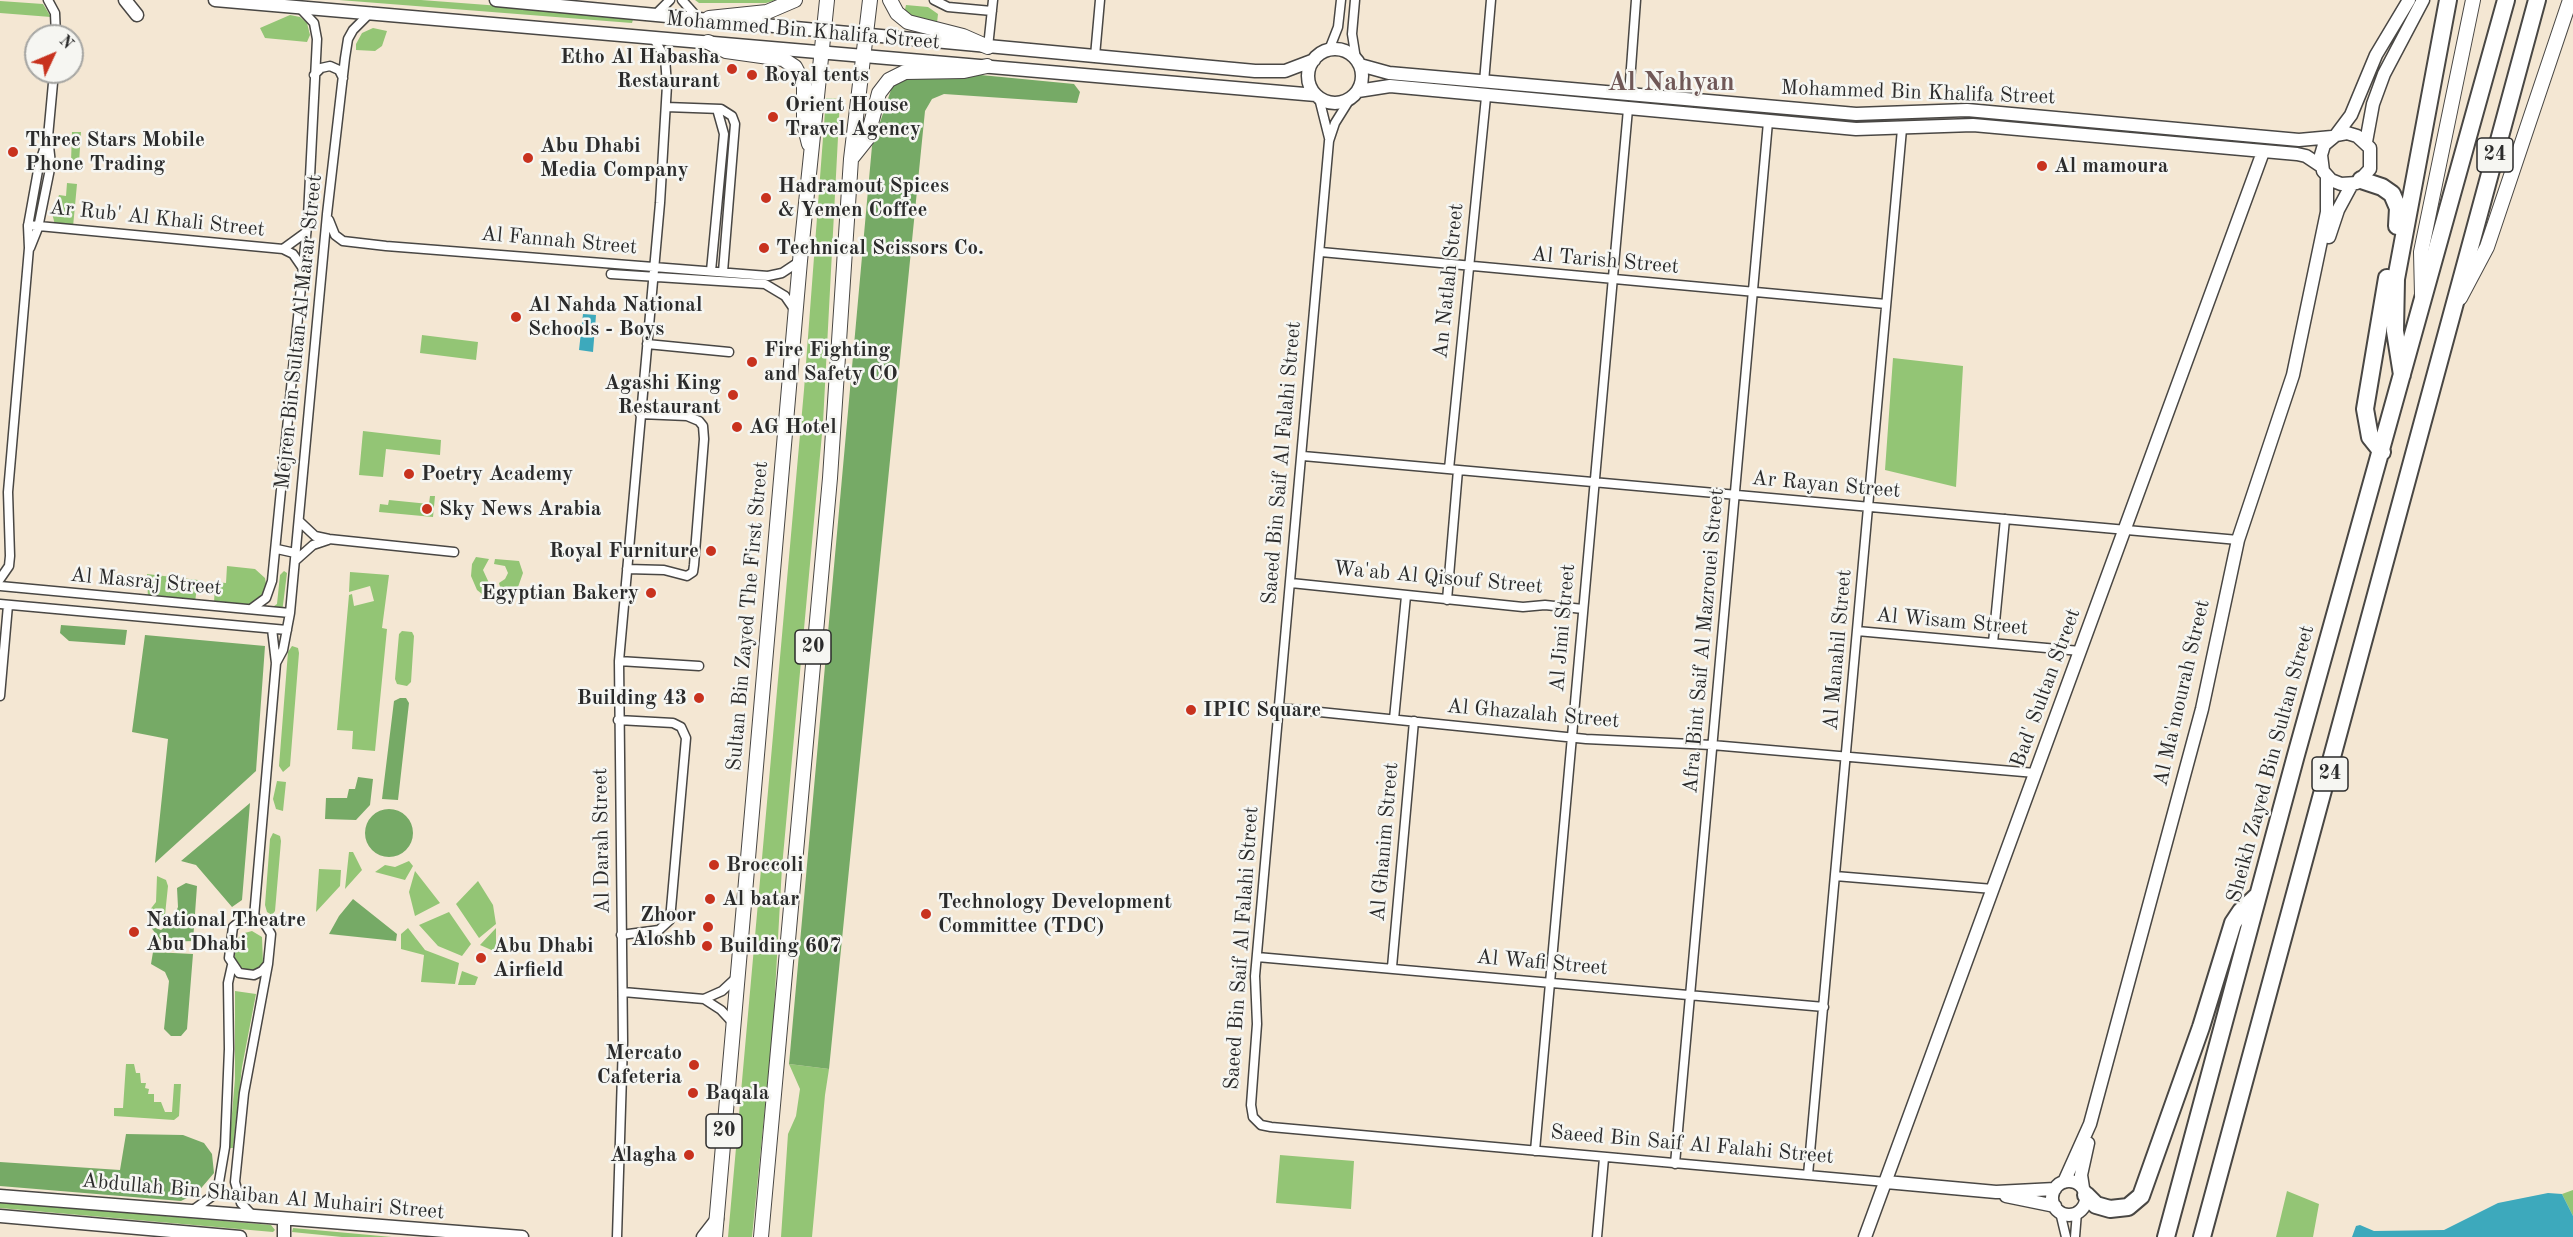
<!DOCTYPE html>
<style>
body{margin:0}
#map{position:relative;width:2573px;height:1237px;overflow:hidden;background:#f4e7d3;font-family:"Old Standard TT",serif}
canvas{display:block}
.north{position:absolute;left:24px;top:24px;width:60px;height:60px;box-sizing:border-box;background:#f6f6f2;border:2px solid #a5a5a2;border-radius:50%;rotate:46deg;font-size:16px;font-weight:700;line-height:24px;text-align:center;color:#2b2b2b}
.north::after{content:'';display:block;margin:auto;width:21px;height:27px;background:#c8321e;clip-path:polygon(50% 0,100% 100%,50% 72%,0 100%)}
</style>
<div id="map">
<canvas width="2573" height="1237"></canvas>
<div class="north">N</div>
</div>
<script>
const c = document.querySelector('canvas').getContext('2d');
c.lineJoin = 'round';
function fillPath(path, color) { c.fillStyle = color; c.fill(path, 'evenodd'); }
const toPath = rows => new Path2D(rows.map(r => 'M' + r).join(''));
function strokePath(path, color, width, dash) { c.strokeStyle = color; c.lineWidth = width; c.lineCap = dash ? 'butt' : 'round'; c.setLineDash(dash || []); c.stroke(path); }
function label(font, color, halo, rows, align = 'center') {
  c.font = font + ' "Old Standard TT",serif'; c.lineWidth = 5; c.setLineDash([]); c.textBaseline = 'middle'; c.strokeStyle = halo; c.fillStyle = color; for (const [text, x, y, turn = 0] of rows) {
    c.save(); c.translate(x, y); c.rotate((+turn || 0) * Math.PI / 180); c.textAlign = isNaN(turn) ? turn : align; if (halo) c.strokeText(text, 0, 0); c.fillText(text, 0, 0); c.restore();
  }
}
const green = toPath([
 [339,0,421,0,634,16,632,23],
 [695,0,776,0,766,3,699,3],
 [0,1,43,4,51,17,0,13],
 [906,5,928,7,938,14,937,23,904,14],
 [290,15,300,17,307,23,310,35,307,42,265,38,260,28],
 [373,28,387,31,382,46,375,51,356,50,356,44,362,33],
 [826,98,840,99,823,423,782,867,773,1028,752,1237,728,1237,804,390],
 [72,132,81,132,79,163,71,162],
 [67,183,77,184,73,227,55,225,52,213,59,195,66,196],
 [422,335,478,342,476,360,420,353],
 [1893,358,1963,366,1956,487,1885,470],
 [363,431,441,440,440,455,386,449,383,477,359,475],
 [430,496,435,496,433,517,379,512,380,504,388,505,389,500,429,504],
 [476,557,489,559,483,570,489,583,482,594,477,590,471,576,472,564],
 [495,559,519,561,523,573,518,587,503,598,499,583,505,579,508,573,505,566,494,564],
 [227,566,255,569,265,578,268,594,259,607,214,604,215,582,226,583],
 [284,571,287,573,282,613,271,608,277,604,280,575],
 [350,572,389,575,382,628,387,629,375,751,352,749,353,731,337,730,349,595,352,594,354,606,374,601,370,586,349,592],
 [147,574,198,580,195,602,148,599],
 [402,631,412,632,414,636,411,682,407,686,397,684,395,679,399,634],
 [292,646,298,648,299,653,290,766,283,772,279,766,288,652],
 [277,781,286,782,283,811,276,809,273,799],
 [273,833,280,836,281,841,275,911,272,915,267,912,265,905,270,839],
 [349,852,353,852,362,870,345,889],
 [409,861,413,866,405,880,375,872,385,865,395,867],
 [319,869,341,870,340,886,316,912],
 [415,871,440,903,415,916,409,892],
 [157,876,166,880,168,886,165,915,157,920,149,911,156,902],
 [478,881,493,905,496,924,479,938,456,904],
 [449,912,471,944,462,956,438,946,419,925],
 [408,928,425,950,459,963,455,984,421,982,424,955,401,949,401,934],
 [496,928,496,952,480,945],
 [252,931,262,937,263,963,256,972,248,975,234,962,236,942,241,934],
 [462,971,478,977,475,985,458,985],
 [235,991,256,994,242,1067,233,1148,229,1148,235,1079],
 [126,1064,134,1064,136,1073,140,1073,141,1083,146,1083,145,1088,149,1089,148,1094,154,1094,154,1102,161,1102,165,1112,172,1112,174,1084,181,1084,179,1116,174,1120,114,1116,114,1108,123,1108],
 [789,1064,829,1069,825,1095,812,1237,781,1237,788,1134,796,1116,800,1089],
 [1280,1155,1354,1161,1351,1209,1276,1203],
 [2573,1190,2573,1216,2562,1194],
 [2287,1191,2319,1204,2313,1237,2276,1237],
 [0,1202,271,1225,275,1230,273,1232,0,1208],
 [293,1228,392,1237,342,1237,292,1232]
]);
const forest = toPath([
 [960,73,1074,84,1080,92,1077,103,944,94,932,99,925,111,829,1069,789,1064,872,146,893,84,903,77],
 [61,625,127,630,125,645,69,641,60,633],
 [145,635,265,646,256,771,155,863,168,739,132,732],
 [400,698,406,698,409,703,398,800,382,799,394,701],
 [358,777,373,779,370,805,356,820,325,819,326,798,347,798,349,789,355,789],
 [250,803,242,900,232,907,196,865,181,861],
 '365 833a24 24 0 1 1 48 0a24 24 0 1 1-48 0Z',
 [186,883,197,886,193,941,162,942,150,926,161,930,172,921,178,907,177,888],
 [353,899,397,934,396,941,329,934,339,916],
 [153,952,193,954,187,1029,181,1036,171,1036,164,1029,169,981,165,972,151,964],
 [126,1134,183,1135,204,1143,212,1154,214,1173,197,1193,181,1201,0,1186,0,1162,120,1170]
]);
const water = toPath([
 [583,314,596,315,593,352,579,350],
 [2548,1193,2562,1194,2573,1216,2573,1237,2352,1237,2356,1226,2360,1225,2374,1231,2444,1230,2498,1203]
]);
const street = toPath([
 [48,0,55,13,56,36],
 [682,0,697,17],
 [934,0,948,7,992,11],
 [1355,0,1352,34,1356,59],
 [657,13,670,0],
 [988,47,993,0],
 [1329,50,1338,27,1341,0],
 [1095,56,1100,0],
 [314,75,321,68,330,66,339,70,343,78],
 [1484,82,1491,0],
 [1629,95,1636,0],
 [1319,98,1329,138],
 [1350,99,1335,123,1329,141,1255,976,1257,1024,1251,1105,1253,1117,1261,1125,1271,1127,1886,1182],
 [666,107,721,109,732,116,735,124,723,272],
 [329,220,335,235,343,241,386,246,768,276,782,273,800,261],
 [28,225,283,249,293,254,302,267],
 [30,248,38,228,51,164,48,137,54,72],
 [283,249,305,233],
 [1321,252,1886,304],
 [711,271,724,134,717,109],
 [611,274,765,284,785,296,794,309],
 [647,344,729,352],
 [1303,456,2238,540],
 [1449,469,1486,97],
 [299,521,315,536,329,539,454,552],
 [277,549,295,553],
 [295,561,313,545,328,540],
 [627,569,664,570,687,576,693,572,694,565,704,439,703,426,699,421,687,416,640,414],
 [0,579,9,566,10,556,8,492,29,248,28,226,39,165,48,137],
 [1291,583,1523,607,1545,605,1583,609],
 [0,586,290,613],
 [1447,600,1458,470],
 [0,604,287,630],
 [251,609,266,598,272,581,308,216,317,39,314,23,299,7],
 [1857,631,2080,651],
 [1993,643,2005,519],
 [619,661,699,666],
 [276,663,283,650,290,613,327,214,345,58,348,39,353,30,371,12],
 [0,696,8,605],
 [1280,708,1586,739,1712,745,2035,773],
 [1394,719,1406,596],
 [618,720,673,723,681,727,686,738,670,920,659,930,621,935],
 [1835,876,1993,889],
 [245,917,254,917,263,921,271,934,268,964,262,971,254,975,239,973,229,958,233,927,245,917],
 [254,917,276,663,272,629],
 [1257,957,1824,1007],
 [1392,967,1414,721],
 [623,992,704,999,721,1010,734,1024],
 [704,999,722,991,736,978],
 [1535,1151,1628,109],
 [1675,1164,1768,122],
 [1808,1175,1902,129],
 [193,1210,211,1197,219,1182,225,1147,229,1049,228,983,232,965],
 [2060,1212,2066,1237],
 [254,1217,241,1203,235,1182,244,1093,268,964],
 [617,1237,623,1042,619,661,660,203,667,85,665,58,653,37],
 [1597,1237,1604,1158],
 [2075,1237,2077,1212]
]);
const secondary = toPath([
 [125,0,137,15],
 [215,0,1316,95],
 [496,0,1255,71,1285,71,1314,60],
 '1308 76a27 27 0 1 1 54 0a27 27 0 1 1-54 0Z',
 [1360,65,1389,73,1856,114,1967,110,2299,140,2332,137],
 [1358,91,1390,86,1856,129,1973,125,2297,154,2306,156,2321,166],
 [2336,135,2347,133,2357,136,2370,148,2370,169,2357,183,2341,184,2331,180,2323,171,2321,155,2324,145,2336,135,2351,115,2376,55,2409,0],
 [2366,142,2373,104,2384,74,2423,0],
 [2329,237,2338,210,2352,184],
 '2052 1198a17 17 0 1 1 34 0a17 17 0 1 1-34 0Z',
 [1886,1182,1996,1192,2055,1189],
 [2064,1182,2090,1124,2202,709,2238,540,2293,375,2327,212,2327,176],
 [2083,1188,2081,1175,2088,1143],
 [0,1196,522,1237],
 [2006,1196,2055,1206],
 [0,1216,240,1237],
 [284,1237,284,1220],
 [703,1237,717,1219],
 [1865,1237,2263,152]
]);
const primary = toPath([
 [890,0,897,13,908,22,963,36,988,47],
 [709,18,767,12,795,0],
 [708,42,726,51,783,59,795,67,804,84,804,124,809,144],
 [851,159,867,139,879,93,889,80,905,72,964,71,987,66],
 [2422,295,2421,252,2473,0],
 [2460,298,2487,247,2570,0],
 [715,1237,800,261,827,0],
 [761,1237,830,478,851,159,870,0]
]);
const highway = toPath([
 [2361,180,2382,187,2392,194,2398,208,2397,226],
 [2402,375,2395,331,2396,279,2448,0],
 [2382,452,2370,437,2365,409,2387,278],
 [2086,1195,2096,1205,2110,1209,2128,1207,2141,1196,2201,1027,2233,923,2241,911,2257,896],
 [2166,1237,2296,755,2506,0],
 [2202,1237,2537,0]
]);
const markers = [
 [732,69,6,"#c8321e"],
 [752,75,6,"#c8321e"],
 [773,117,6,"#c8321e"],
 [13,152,6,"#c8321e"],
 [528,158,6,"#c8321e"],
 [2042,166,6,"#c8321e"],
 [766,198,6,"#c8321e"],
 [764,248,6,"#c8321e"],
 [516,317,6,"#c8321e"],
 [752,362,6,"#c8321e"],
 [733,395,6,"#c8321e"],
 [737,427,6,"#c8321e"],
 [409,474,6,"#c8321e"],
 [427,509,6,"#c8321e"],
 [711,551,6,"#c8321e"],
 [651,593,6,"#c8321e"],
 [699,698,6,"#c8321e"],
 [1191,710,6,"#c8321e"],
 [714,865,6,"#c8321e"],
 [710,899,6,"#c8321e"],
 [926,914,6,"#c8321e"],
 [708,927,6,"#c8321e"],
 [134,932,6,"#c8321e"],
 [707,946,6,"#c8321e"],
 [481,958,6,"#c8321e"],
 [694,1065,6,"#c8321e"],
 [693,1093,6,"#c8321e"],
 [689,1155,6,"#c8321e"]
];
const shields = [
 [2495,155,36],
 [813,647,36],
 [2330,774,36],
 [724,1131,36]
];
const shieldNames = [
 ["24",2495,155],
 ["20",813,647],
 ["24",2330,774],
 ["20",724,1131]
];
const streetNames = [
 ["Mohammed Bin Khalifa Street",803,31,5],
 ["Mohammed Bin Khalifa Street",1918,93,2],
 ["Ar Rub' Al Khali Street",157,219,6],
 ["Al Fannah Street",559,241,5],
 ["Al Tarish Street",1605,261,5],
 ["An Natlah Street",1449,281,-84],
 ["Mejren Bin Sultan Al Marar Street",299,332,-84],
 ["Saeed Bin Saif Al Falahi Street",1282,463,-85],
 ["Ar Rayan Street",1826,485,5],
 ["Wa'ab Al Qisouf Street",1438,578,5],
 ["Al Masraj Street",146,582,5],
 ["Sultan Bin Zayed The First Street",748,616,-85],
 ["Al Wisam Street",1952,622,5],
 ["Al Jimi Street",1563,628,-85],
 ["Afra Bint Saif Al Mazrouei Street",1704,641,-85],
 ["Al Manahil Street",1838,650,-85],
 ["Bad' Sultan Street",2046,688,-70],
 ["Al Ma'mourah Street",2182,693,-77],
 ["Al Ghazalah Street",1533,714,5],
 ["Sheikh Zayed Bin Sultan Street",2271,764,-75],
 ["Al Darah Street",602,841,-91],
 ["Al Ghanim Street",1385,842,-85],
 ["Saeed Bin Saif Al Falahi Street",1242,948,-86],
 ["Al Wafi Street",1542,963,5],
 ["Saeed Bin Saif Al Falahi Street",1692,1145,5],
 ["Abdullah Bin Shaiban Al Muhairi Street",263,1197,5]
];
const poiNames = [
 ["Etho Al Habasha",720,57,"right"],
 ["Restaurant",720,81,"right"],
 ["Royal tents",764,75],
 ["Orient House",785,105],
 ["Travel Agency",785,129],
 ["Three Stars Mobile",25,140],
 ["Phone Trading",25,164],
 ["Abu Dhabi",540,146],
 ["Media Company",540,170],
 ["Al mamoura",2054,166],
 ["Hadramout Spices",778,186],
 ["& Yemen Coffee",778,210],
 ["Technical Scissors Co.",776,248],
 ["Al Nahda National",528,305],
 ["Schools - Boys",528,329],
 ["Fire Fighting",764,350],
 ["and Safety CO",764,374],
 ["Agashi King",721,383,"right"],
 ["Restaurant",721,407,"right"],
 ["AG Hotel",749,427],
 ["Poetry Academy",421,474],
 ["Sky News Arabia",439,509],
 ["Royal Furniture",699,551,"right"],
 ["Egyptian Bakery",639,593,"right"],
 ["Building 43",687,698,"right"],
 ["IPIC Square",1203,710],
 ["Broccoli",726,865],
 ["Al batar",722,899],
 ["Technology Development",938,902],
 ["Committee (TDC)",938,926],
 ["Zhoor",696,915,"right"],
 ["Aloshb",696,939,"right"],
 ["National Theatre",146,920],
 ["Abu Dhabi",146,944],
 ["Abu Dhabi",493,946],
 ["Airfield",493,970],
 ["Building 607",719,946],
 ["Mercato",682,1053,"right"],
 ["Cafeteria",682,1077,"right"],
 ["Baqala",705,1093],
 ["Alagha",677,1155,"right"]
];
const districtNames = [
 ["Al Nahyan",1671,83]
];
fillPath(green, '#93c575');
fillPath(forest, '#76aa66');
fillPath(water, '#3da9bc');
strokePath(street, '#494744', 11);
strokePath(secondary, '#494744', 15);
strokePath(primary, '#494744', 16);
strokePath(highway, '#494744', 20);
strokePath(street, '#fff', 8);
strokePath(secondary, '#fff', 12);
strokePath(primary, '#fff', 14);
strokePath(highway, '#fff', 16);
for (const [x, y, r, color] of markers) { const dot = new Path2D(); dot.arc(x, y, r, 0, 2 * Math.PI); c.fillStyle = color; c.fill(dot); strokePath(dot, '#f6f6f2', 2); }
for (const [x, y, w] of shields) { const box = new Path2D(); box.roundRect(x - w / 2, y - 17, w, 34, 4.5); c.fillStyle = '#f6f6f2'; c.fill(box); strokePath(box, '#2b2b2b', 1.5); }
label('bold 20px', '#2b2b2b', null, shieldNames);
label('21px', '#2b2b2b', '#f6f6f2', streetNames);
label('bold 21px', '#2b2b2b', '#f6f6f2', poiNames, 'left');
label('bold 27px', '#705857', '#f6f6f2', districtNames);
</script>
